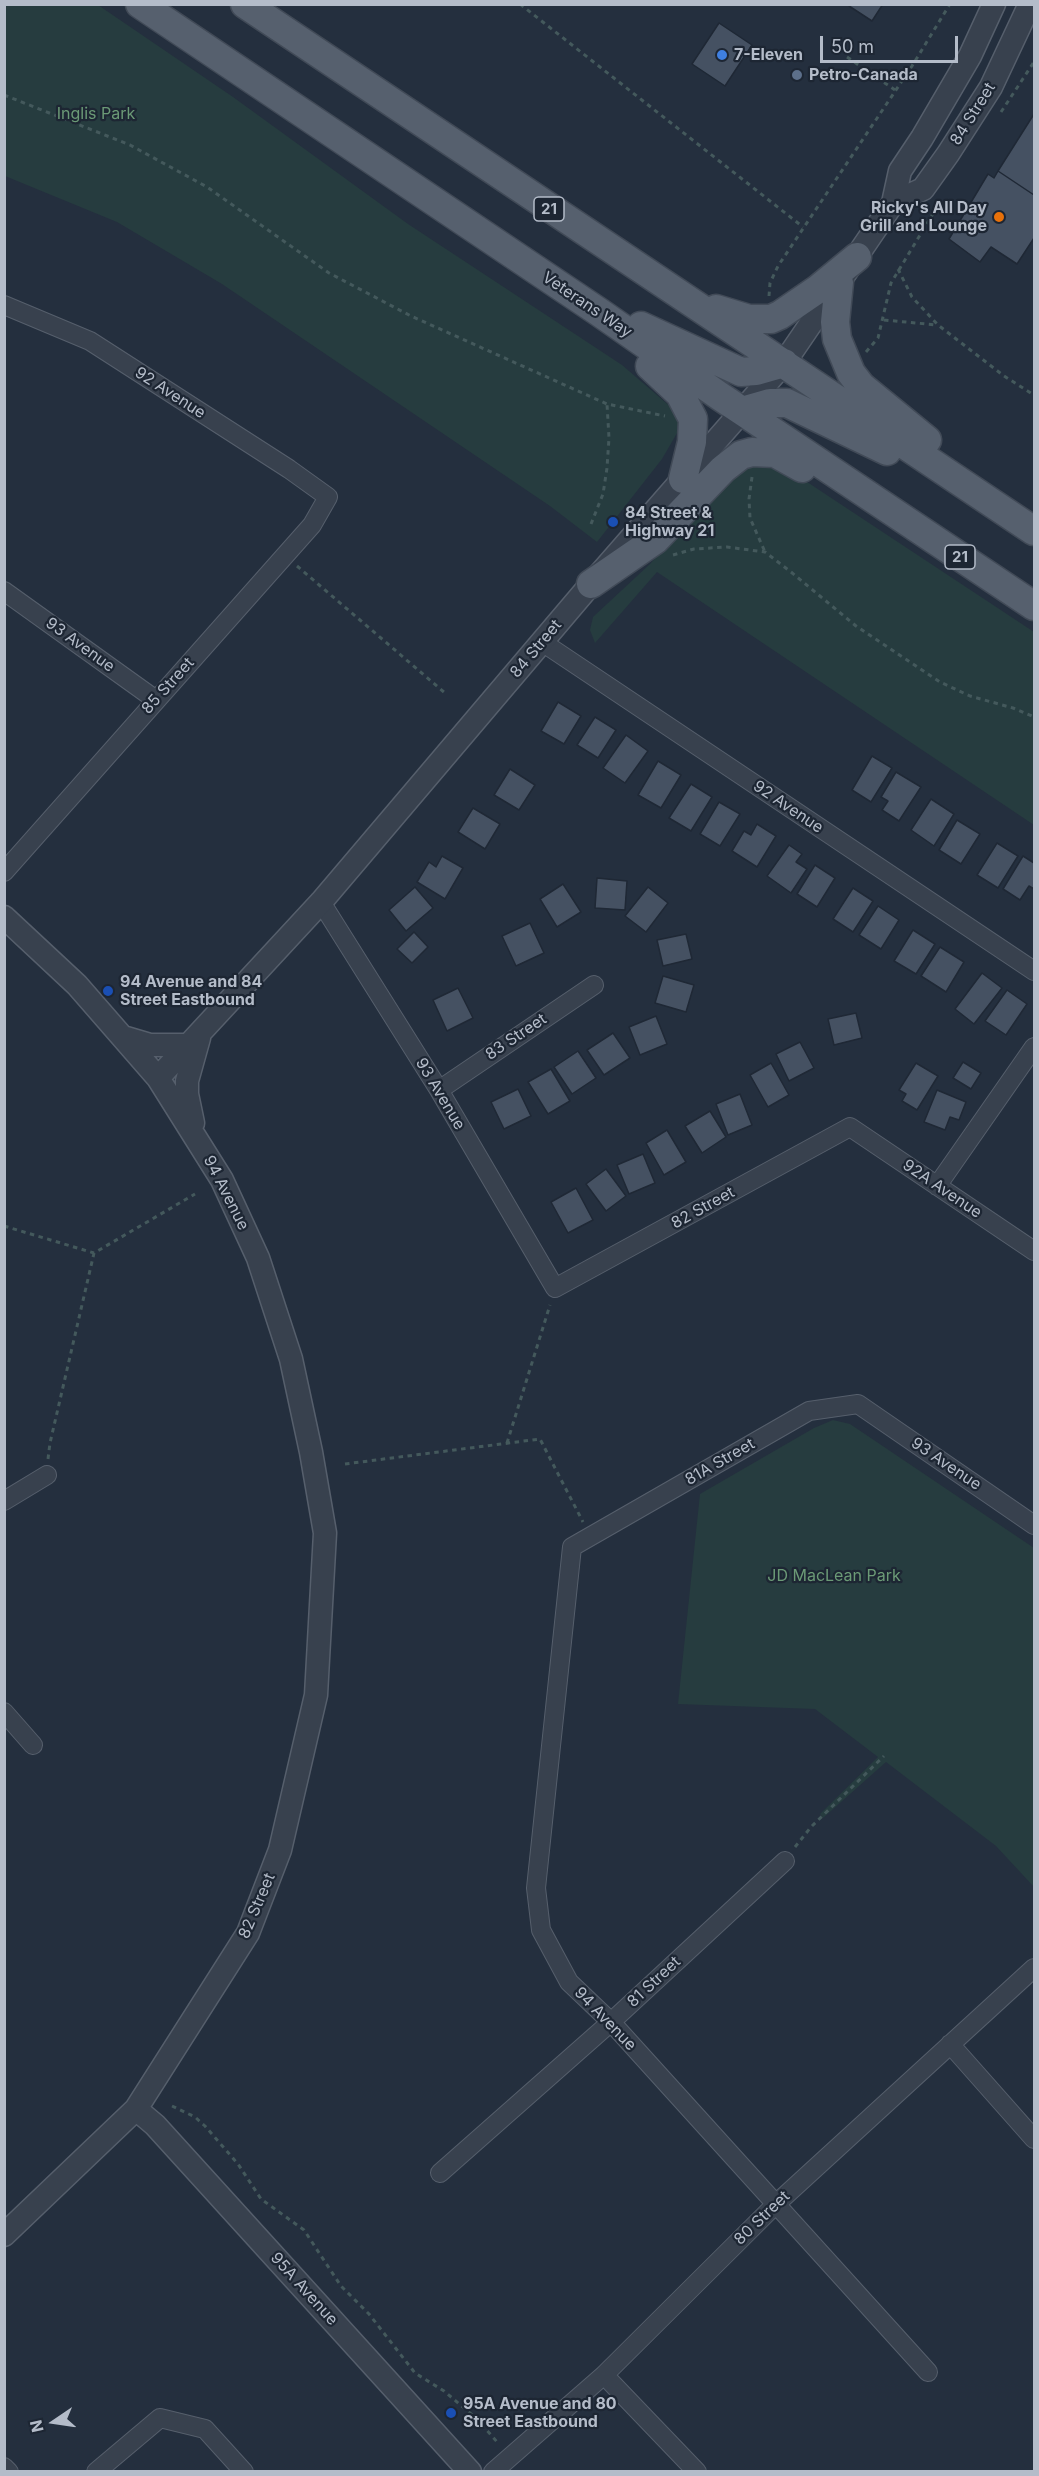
<!DOCTYPE html>
<style>
body{margin:0}
#map{position:relative;width:1039px;height:2476px;overflow:hidden;background:#242f3e;font-family:Inter,sans-serif}
canvas{display:block}
.frame{position:absolute;inset:0;border:6px solid #b4bcc9;pointer-events:none}
.north{position:absolute;left:24px;top:2392px;width:60px;height:60px;-webkit-text-stroke:4px #1d2633;paint-order:stroke;rotate:257deg;font-size:16px;font-weight:700;line-height:24px;text-align:center;color:#b4bcc9}
.north::after{content:'';display:block;margin:auto;width:21px;height:27px;background:#b4bcc9;clip-path:polygon(50% 0,100% 100%,50% 72%,0 100%)}
.scale{position:absolute;left:820px;top:36px;width:138px;height:27px;box-sizing:border-box;border:3px solid #b4bcc9;border-top:0;padding-left:8px;font-size:18px;line-height:21px;white-space:nowrap;color:#b4bcc9;-webkit-text-stroke:4px #1d2633;paint-order:stroke}
</style>
<div id="map">
<canvas width="1039" height="2476"></canvas>
<div class="frame"></div>
<div class="north">N</div>
<div class="scale">50 m</div>
</div>
<script>
const c = document.querySelector('canvas').getContext('2d');
c.lineJoin = 'round';
function fillPath(path, color) { c.fillStyle = color; c.fill(path, 'evenodd'); }
const toPath = rows => new Path2D(rows.map(r => 'M' + r).join(''));
function strokePath(path, color, width, dash) { c.strokeStyle = color; c.lineWidth = width; c.lineCap = dash ? 'butt' : 'round'; c.setLineDash(dash || []); c.stroke(path); }
function label(font, color, halo, rows, align = 'center') {
  c.font = font + ' Inter,sans-serif'; c.lineWidth = 4.5; c.setLineDash([]); c.textBaseline = 'middle'; c.strokeStyle = halo; c.fillStyle = color; for (const [text, x, y, turn = 0] of rows) {
    c.save(); c.translate(x, y); c.rotate((+turn || 0) * Math.PI / 180); c.textAlign = isNaN(turn) ? turn : align; if (halo) c.strokeText(text, 0, 0); c.fillText(text, 0, 0); c.restore();
  }
}
const green = toPath([
 [4,5,98,5,233,97,408,224,622,365,672,408,680,428,662,459,597,542,550,506,222,284,117,222,5,176],
 [768,461,795,474,1034,632,1034,825,657,572,595,643,590,630,593,617,650,564,742,463],
 [833,1420,850,1424,1034,1548,1034,1887,996,1846,886,1762,823,1818,820,1814,878,1757,815,1709,678,1704,700,1494,814,1428]
]);
const building = toPath([
 [851,4,883,4,872,21,849,6,851,4],
 [719,23,752,45,725,86,692,64,719,23],
 [1034,114,1034,195,998,171,1034,114],
 [998,171,1034,195,1034,238,1017,264,991,247,980,262,949,239,988,174,994,178,998,171],
 [558,702,581,716,564,744,541,731,558,702],
 [595,717,616,730,598,758,577,745,595,717],
 [626,735,648,751,625,783,603,768,626,735],
 [872,756,892,768,871,802,852,790,872,756],
 [658,761,681,775,661,808,638,795,658,761],
 [510,769,535,785,519,810,494,795,510,769],
 [896,772,921,787,899,821,882,810,888,801,881,797,896,772],
 [691,784,712,797,691,831,669,818,691,784],
 [931,799,954,814,934,846,911,830,931,799],
 [719,802,740,814,720,846,700,834,719,802],
 [473,808,500,824,485,849,458,832,473,808],
 [957,820,980,834,961,864,939,850,957,820],
 [757,824,776,836,757,867,732,851,744,831,751,835,757,824],
 [997,843,1018,856,998,888,977,875,997,843],
 [789,845,802,854,796,862,807,869,791,893,767,876,789,845],
 [442,856,463,868,445,899,417,882,429,862,436,867,442,856],
 [1023,856,1034,863,1034,889,1029,886,1020,900,1003,889,1023,856],
 [815,865,835,878,817,907,797,894,815,865],
 [597,878,627,881,625,910,595,908,597,878],
 [563,884,581,912,557,927,540,899,563,884],
 [415,887,433,908,406,931,389,910,415,887],
 [648,887,668,903,646,932,625,916,648,887],
 [853,888,873,901,853,932,833,919,853,888],
 [878,906,899,920,881,949,859,935,878,906],
 [530,923,544,953,516,966,502,936,530,923],
 [913,930,935,944,916,974,894,961,913,930],
 [414,932,428,947,412,963,397,949,414,932],
 [686,934,692,959,663,966,657,940,686,934],
 [940,947,964,962,946,992,921,976,940,947],
 [982,973,1002,988,974,1024,955,1009,982,973],
 [663,976,694,985,686,1012,655,1003,663,976],
 [458,988,473,1018,447,1031,433,1000,458,988],
 [1007,990,1027,1004,1006,1035,985,1021,1007,990],
 [856,1013,862,1038,834,1045,828,1019,856,1013],
 [656,1016,667,1044,640,1055,629,1027,656,1016],
 [613,1033,630,1058,604,1075,587,1050,613,1033],
 [800,1042,814,1068,789,1081,776,1054,800,1042],
 [578,1051,596,1078,572,1094,554,1067,578,1051],
 [963,1062,981,1073,971,1089,953,1078,963,1062],
 [771,1063,789,1095,768,1107,750,1075,771,1063],
 [916,1063,938,1076,917,1110,902,1101,906,1094,899,1090,916,1063],
 [551,1069,570,1101,548,1114,528,1082,551,1069],
 [518,1089,531,1116,504,1129,491,1102,518,1089],
 [937,1090,966,1102,959,1120,950,1117,945,1130,924,1122,937,1090],
 [740,1094,752,1125,728,1135,716,1104,740,1094],
 [710,1111,726,1137,702,1153,685,1126,710,1111],
 [667,1130,686,1162,664,1175,646,1143,667,1130],
 [643,1154,655,1183,629,1194,617,1165,643,1154],
 [606,1169,626,1196,606,1211,586,1184,606,1169],
 [576,1188,593,1220,568,1233,551,1202,576,1188]
]);
const path = toPath([
 [520,4,803,227],
 [847,57,895,90],
 [4,95,130,145,207,187,329,273,411,316,607,404,665,416],
 [1001,112,1034,62],
 [898,269,912,297,938,325,1004,376,1034,395],
 [769,296,770,283,778,266,912,66,950,4],
 [884,320,937,325],
 [866,352,878,338,891,283,940,202],
 [752,477,749,499,750,518,765,552],
 [591,524,603,494,607,468,609,438,607,404],
 [673,555,694,549,727,547,765,552,791,572,856,626,940,682,970,696,1013,708,1034,717],
 [297,566,445,693],
 [4,1226,94,1253,195,1194],
 [507,1443,550,1305],
 [48,1459,50,1443,94,1253],
 [345,1464,540,1439,583,1522],
 [795,1847,811,1827,884,1756],
 [172,2106,195,2117,205,2126,238,2164,261,2199,304,2230,341,2286,369,2314,415,2373,444,2391,477,2419,498,2443]
]);
const minor = toPath([
 [4,305,90,341,289,469,328,497,312,525,4,872],
 [4,591,156,700],
 [542,642,1034,971],
 [321,902,439,1090,555,1288,850,1127,1034,1251],
 [439,1090,594,985],
 [937,1186,1034,1047],
 [4,1501,47,1475],
 [4,1712,33,1745],
 [950,2044,1034,2139],
 [440,2173,611,2022,785,1861],
 [928,2372,611,2022,569,1982,541,1930,536,1888,572,1547,809,1411,858,1404,1034,1525],
 [604,2375,697,2472],
 [4,2467,9,2472],
 [96,2472,160,2418,205,2429,244,2472],
 [493,2472,604,2375,776,2204,1034,1968]
]);
const tertiary = toPath([
 [893,203,923,189,948,154,991,87,1030,4],
 [4,917,77,985,158,1078,222,1180,258,1258,291,1359,311,1452,325,1533,316,1695,280,1850,248,1933,136,2109,4,2235],
 [123,1037,150,1045,188,1045],
 [158,1078,321,902,591,584,784,363,893,203,900,171,922,138,970,56,994,4],
 [193,1123,187,1094,187,1081,199,1038],
 [136,2109,155,2125,470,2472]
]);
const primary = toPath([
 [140,4,599,312,721,397,1034,606],
 [245,4,1034,531],
 [839,282,835,322,837,339,851,373,861,386,927,440],
 [716,309,749,319,771,319,780,315,818,289,857,257],
 [641,326,741,372,756,371,784,363],
 [650,366,680,394,693,419,692,442,683,479],
 [742,411,770,403,787,403,887,451],
 [591,584,655,540,723,469,741,455,752,452,775,453,802,468]
]);
const markers = [
 [722,55,6,"#3f7fe0"],
 [797,75,6,"#5c6f8a"],
 [999,217,6,"#e8710a"],
 [613,522,6,"#1a4fb4"],
 [108,991,6,"#1a4fb4"],
 [451,2413,6,"#1a4fb4"]
];
const shields = [
 [549,209,30],
 [960,557,30]
];
const shieldNames = [
 ["21",549,209],
 ["21",960,557]
];
const poiNames = [
 ["7-Eleven",734,55],
 ["Petro-Canada",809,75],
 ["Ricky's All Day",987,208,"right"],
 ["Grill and Lounge",987,226,"right"],
 ["84 Street &",625,513],
 ["Highway 21",625,531],
 ["94 Avenue and 84",120,982],
 ["Street Eastbound",120,1000],
 ["95A Avenue and 80",463,2404],
 ["Street Eastbound",463,2422]
];
const parkNames = [
 ["Inglis Park",96,114],
 ["JD MacLean Park",834,1576]
];
const streetNames = [
 ["84 Street",973,114,-58],
 ["Veterans Way",587,305,34],
 ["92 Avenue",170,393,33],
 ["93 Avenue",80,645,36],
 ["84 Street",536,649,-50],
 ["85 Street",168,686,-48],
 ["92 Avenue",788,807,34],
 ["83 Street",516,1037,-34],
 ["93 Avenue",440,1094,59],
 ["92A Avenue",942,1189,34],
 ["94 Avenue",226,1193,63],
 ["82 Street",703,1208,-29],
 ["81A Street",720,1462,-30],
 ["93 Avenue",946,1464,34],
 ["82 Street",257,1906,-67],
 ["81 Street",654,1982,-43],
 ["94 Avenue",605,2019,46],
 ["80 Street",762,2218,-44],
 ["95A Avenue",304,2289,48]
];
fillPath(green, '#263c3f');
fillPath(building, '#455162');
strokePath(building, '#1f2835', 1.5);
strokePath(minor, '#565f6c', 20);
strokePath(tertiary, '#565f6c', 25);
strokePath(primary, '#414a57', 31);
strokePath(path, '#44595c', 3, [4.5, 4.5]);
strokePath(minor, '#38414e', 18);
strokePath(tertiary, '#38414e', 22);
strokePath(primary, '#56606e', 28);
for (const [x, y, r, color] of markers) { const dot = new Path2D(); dot.arc(x, y, r, 0, 2 * Math.PI); c.fillStyle = color; c.fill(dot); strokePath(dot, '#1d2633', 2); }
for (const [x, y, w] of shields) { const box = new Path2D(); box.roundRect(x - w / 2, y - 12, w, 24, 4.5); c.fillStyle = '#1d2633'; c.fill(box); strokePath(box, '#b4bcc9', 1.5); }
label('bold 15px', '#b4bcc9', null, shieldNames);
label('bold 16px', '#b4bcc9', '#1d2633', poiNames, 'left');
label('16px', '#6b9a76', '#1d2633', parkNames);
label('16px', '#b4bcc9', '#1d2633', streetNames);
</script>
